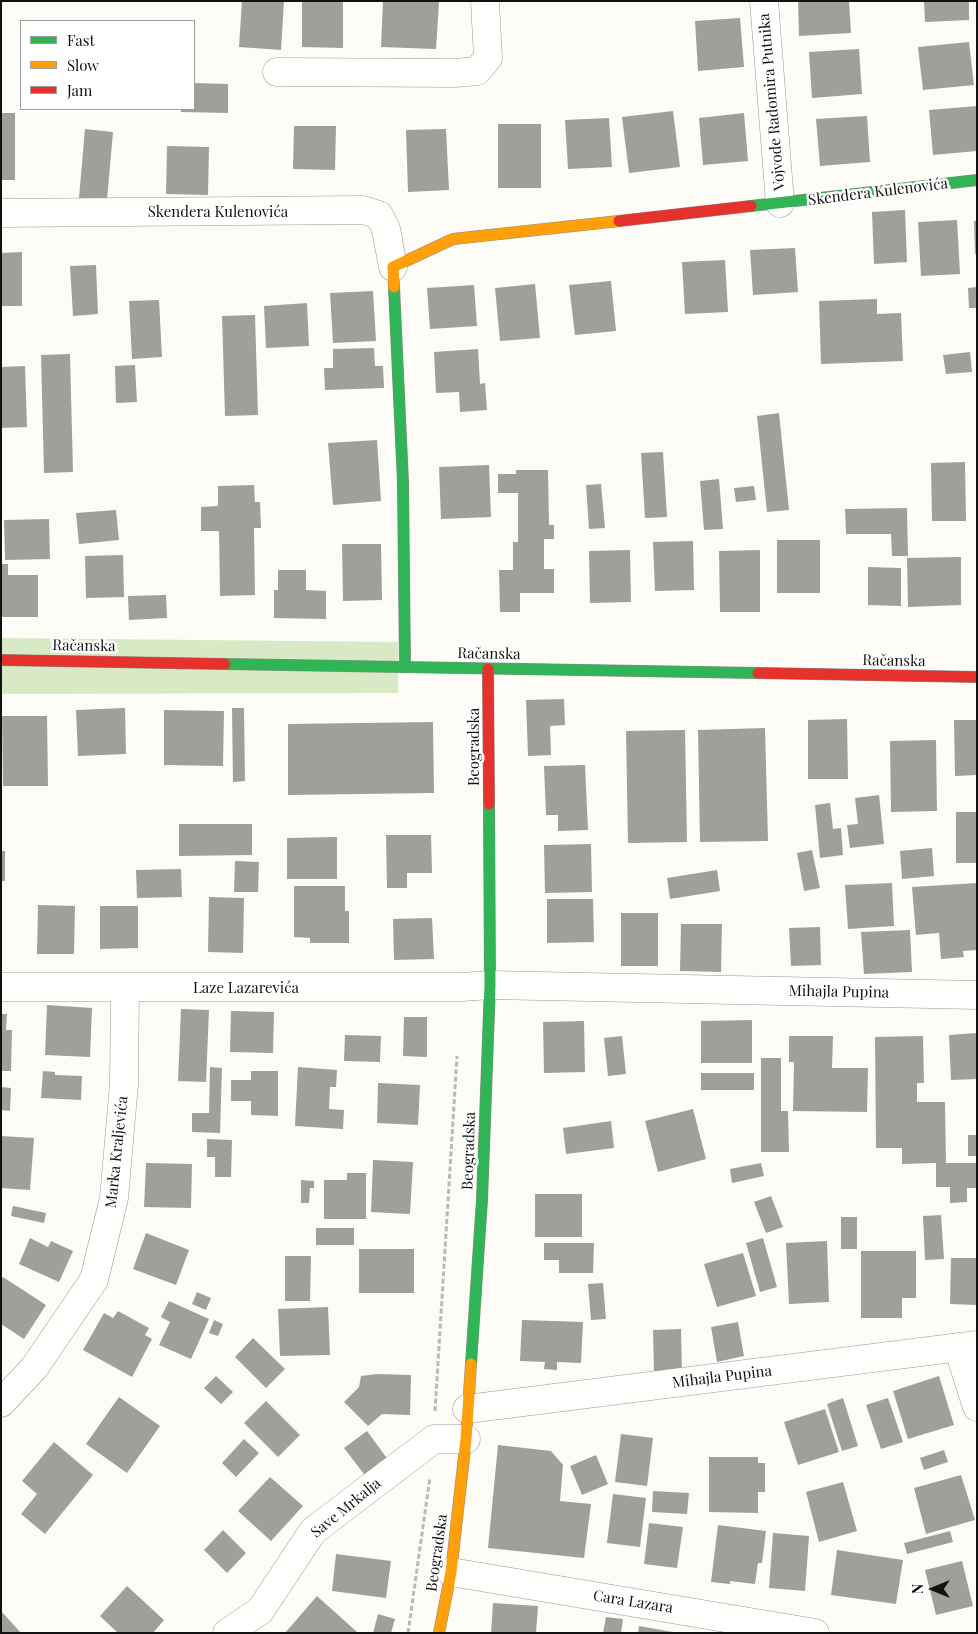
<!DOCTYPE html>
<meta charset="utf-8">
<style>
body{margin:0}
#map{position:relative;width:978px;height:1634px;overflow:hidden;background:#fdfcf7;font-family:"Playfair Display",serif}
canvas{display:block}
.frame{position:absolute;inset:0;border:2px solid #111;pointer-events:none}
.legend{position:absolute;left:20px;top:20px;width:175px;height:90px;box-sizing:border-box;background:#fff;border:1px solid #a0a0a0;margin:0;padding:6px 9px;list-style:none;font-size:15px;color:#111}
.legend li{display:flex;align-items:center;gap:10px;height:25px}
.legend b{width:25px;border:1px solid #a0a0a0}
.north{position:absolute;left:908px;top:1564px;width:50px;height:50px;-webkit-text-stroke:4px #fff;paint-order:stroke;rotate:270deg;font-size:14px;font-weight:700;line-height:20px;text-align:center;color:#111}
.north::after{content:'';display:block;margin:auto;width:18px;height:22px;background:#111;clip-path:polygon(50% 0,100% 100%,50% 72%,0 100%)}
</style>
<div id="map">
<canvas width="978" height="1634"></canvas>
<div class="frame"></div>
<ul class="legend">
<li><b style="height:6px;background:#30b455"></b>Fast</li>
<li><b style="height:6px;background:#ff9f0a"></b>Slow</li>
<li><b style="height:6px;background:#e5322d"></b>Jam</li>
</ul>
<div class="north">N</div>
</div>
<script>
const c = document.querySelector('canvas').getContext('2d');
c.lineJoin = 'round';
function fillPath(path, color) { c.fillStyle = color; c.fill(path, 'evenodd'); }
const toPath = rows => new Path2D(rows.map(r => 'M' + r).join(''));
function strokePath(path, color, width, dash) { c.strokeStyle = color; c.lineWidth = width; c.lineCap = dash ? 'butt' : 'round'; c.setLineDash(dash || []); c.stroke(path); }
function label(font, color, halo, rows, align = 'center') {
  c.font = font + ' "Playfair Display",serif'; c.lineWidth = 5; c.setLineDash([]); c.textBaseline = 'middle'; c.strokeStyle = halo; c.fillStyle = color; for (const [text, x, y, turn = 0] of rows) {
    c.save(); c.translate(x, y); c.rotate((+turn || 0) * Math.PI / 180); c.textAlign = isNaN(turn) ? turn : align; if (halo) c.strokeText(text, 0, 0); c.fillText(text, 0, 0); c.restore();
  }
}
const forest = toPath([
 [1,638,398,642,398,693,1,694]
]);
const building = toPath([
 [242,1,284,1,281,50,239,47],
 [302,1,343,1,343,48,302,47],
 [383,1,439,2,436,49,381,47],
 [798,1,849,1,851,33,799,36],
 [924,1,969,1,969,20,925,22],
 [740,18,744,67,698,71,695,21],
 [969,42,974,85,923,90,918,47],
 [859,49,862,94,812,98,809,52],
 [194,83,228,84,228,113,181,112,181,109,194,109],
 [977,106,977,151,933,155,929,110],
 [673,111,680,167,629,173,622,117],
 [1,113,15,113,15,180,1,180],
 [744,113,748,161,703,165,699,118],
 [867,116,870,162,820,166,816,119],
 [609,118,612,167,568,169,565,120],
 [498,124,541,124,541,188,498,188],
 [294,126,336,126,335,170,293,169],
 [85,129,113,132,107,200,79,198],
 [446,129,449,190,408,192,406,130],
 [167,146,209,147,208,195,166,194],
 [905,210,907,262,874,264,872,212],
 [957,220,960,274,921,276,918,222],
 [974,221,977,221,977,254,975,254],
 [795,248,798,292,753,295,750,250],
 [22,252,22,306,1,306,1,253],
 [725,260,728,312,685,314,682,262],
 [96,265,98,314,73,316,70,266],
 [611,281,616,331,575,335,569,285],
 [535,284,540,338,500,341,495,288],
 [474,285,477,326,430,329,427,288],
 [977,287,977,308,969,308,968,288],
 [373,291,376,341,333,343,330,293],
 [877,299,877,314,901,313,903,361,821,364,819,301],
 [159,300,162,357,132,359,129,301],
 [307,303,309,346,266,348,264,306],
 [255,315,258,415,225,416,222,316],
 [374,348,375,366,383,366,384,388,325,390,324,368,333,368,333,349],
 [478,349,480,384,485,383,487,410,460,412,459,392,436,393,434,352],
 [970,352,972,372,946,374,943,355],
 [70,354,73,472,44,473,41,355],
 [135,365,137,402,116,403,115,366],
 [25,366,27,427,1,428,1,367],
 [779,413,789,510,767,512,757,416],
 [377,440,381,501,333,505,328,443],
 [663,452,667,517,645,518,641,453],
 [965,462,966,521,932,521,931,463],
 [489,465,491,517,441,519,439,467],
 [516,470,548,470,549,525,554,525,554,539,544,539,544,569,554,569,554,593,520,593,520,612,500,612,499,570,513,570,513,542,518,542,518,493,498,493,498,474,516,474],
 [719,479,723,529,704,530,700,481],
 [601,484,605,528,589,529,586,485],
 [254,485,255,502,260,502,261,528,254,528,255,595,220,596,219,531,201,531,201,507,218,506,218,486],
 [754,486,756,500,736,502,734,488],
 [907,508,908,556,892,556,891,534,846,534,845,509],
 [116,510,119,540,79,544,76,513],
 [49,519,50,559,5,560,4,520],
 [777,540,820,540,820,593,777,593],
 [693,541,694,590,655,591,653,542],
 [342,544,381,544,382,600,343,601],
 [630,550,631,602,590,603,589,551],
 [760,550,760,612,720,612,719,551],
 [123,555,124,597,86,598,85,556],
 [961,557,961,605,908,607,907,558],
 [1,564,8,564,8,575,38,575,38,617,1,617],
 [868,567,901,568,901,606,868,605],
 [278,570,306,570,306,590,326,591,326,619,274,618,274,590,278,590],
 [166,595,167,618,129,620,128,596],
 [564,699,565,725,550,726,551,755,528,756,526,700],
 [125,708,126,754,78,756,76,710],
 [232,708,244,708,245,781,233,782],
 [164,710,224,711,223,766,164,765],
 [2,716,47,716,48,786,3,786],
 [847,719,848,779,808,779,808,720],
 [954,720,977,720,977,775,955,776],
 [433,722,434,793,288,795,288,724],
 [765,728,768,841,700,842,698,730],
 [685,730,687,842,628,843,626,731],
 [936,740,937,811,891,812,890,741],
 [585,765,588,830,558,831,558,815,546,815,544,766],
 [879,795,884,844,850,848,847,825,858,824,855,798],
 [830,803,833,829,841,828,843,855,820,858,815,805],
 [956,812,977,812,977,863,956,863],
 [179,824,252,824,252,855,179,856],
 [386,835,431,835,432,873,407,873,407,888,387,888],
 [337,837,337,879,287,879,287,838],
 [591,844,592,892,545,893,544,845],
 [932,848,934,876,902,879,900,851],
 [812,850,820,888,804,891,797,853],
 [1,851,5,851,5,881,1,881],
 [235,861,259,862,258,892,234,892],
 [181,869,182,897,137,898,136,870],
 [717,870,720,891,670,899,667,878],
 [892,883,894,926,848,929,845,885],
 [977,883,977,950,963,951,964,957,941,959,939,933,916,935,912,887],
 [294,886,345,886,345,911,349,911,349,943,310,943,310,938,294,937],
 [209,897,244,898,243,953,208,952],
 [547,899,593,899,594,942,547,943],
 [38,905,75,906,74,954,37,954],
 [100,906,138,906,138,948,100,949],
 [621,913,658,913,658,966,621,966],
 [432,918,434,959,394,960,393,919],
 [681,924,722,924,721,972,680,971],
 [820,927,821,965,791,966,789,928],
 [910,930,912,972,864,974,861,932],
 [47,1005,92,1008,90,1057,45,1055],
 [181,1009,209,1010,206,1082,178,1081],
 [231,1011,274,1012,273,1053,230,1052],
 [1,1014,7,1014,6,1030,12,1030,11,1071,1,1071],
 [404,1017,427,1017,427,1057,403,1056],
 [752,1020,752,1063,701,1063,701,1021],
 [584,1021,585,1072,544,1073,543,1022],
 [977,1033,977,1079,951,1080,949,1035],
 [345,1035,381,1036,380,1062,344,1061],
 [622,1036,626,1074,608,1076,604,1038],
 [789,1036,833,1036,832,1068,868,1068,867,1112,793,1111,794,1062,789,1062],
 [923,1036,924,1083,917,1083,917,1102,945,1102,946,1163,977,1163,977,1188,967,1188,967,1202,950,1203,950,1187,936,1187,936,1163,902,1164,902,1148,876,1148,875,1037],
 [761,1058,781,1058,781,1111,788,1111,789,1152,761,1152],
 [210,1067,222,1068,220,1133,192,1132,192,1113,209,1113],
 [298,1067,337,1070,336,1087,330,1087,329,1109,344,1110,343,1129,295,1126],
 [43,1071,55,1072,55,1075,82,1076,81,1100,41,1098],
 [251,1071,278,1071,278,1116,251,1115,251,1101,231,1101,231,1080,251,1080],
 [701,1073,754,1073,754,1090,701,1090],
 [378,1083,420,1085,418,1125,377,1123],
 [1,1087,11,1088,10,1111,1,1110],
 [693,1109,706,1159,658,1172,645,1121],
 [611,1121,614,1148,566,1154,563,1128],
 [968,1135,977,1135,977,1156,968,1156],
 [1,1136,34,1138,30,1190,1,1188],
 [207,1139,232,1140,231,1177,215,1177,215,1157,207,1157],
 [373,1160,413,1162,410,1214,371,1212],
 [146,1163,192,1164,191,1208,144,1207],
 [761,1163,764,1176,732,1183,730,1169],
 [347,1173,366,1173,366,1219,324,1219,324,1180,347,1180],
 [301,1180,314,1181,314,1188,310,1188,309,1203,301,1203],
 [535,1194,582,1194,582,1237,535,1237],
 [771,1196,783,1227,766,1233,754,1202],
 [13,1206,46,1213,44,1223,11,1216],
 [941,1215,944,1259,925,1260,923,1216],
 [841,1217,857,1217,857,1249,841,1249],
 [316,1228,354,1228,354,1245,316,1245],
 [146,1233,189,1250,176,1285,133,1269],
 [30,1238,48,1247,51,1241,73,1251,59,1282,19,1264],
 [763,1238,777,1287,760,1292,746,1243],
 [827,1241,829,1302,789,1304,786,1243],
 [544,1243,594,1243,593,1273,559,1273,559,1260,544,1260],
 [359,1249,414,1249,414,1293,359,1293],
 [861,1251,916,1251,916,1298,902,1298,902,1318,861,1318],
 [743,1253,756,1296,717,1307,704,1264],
 [285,1256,311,1256,310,1301,285,1301],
 [951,1258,977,1258,977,1305,950,1304],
 [3,1277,46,1305,24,1339,1,1324,1,1280],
 [603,1283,606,1319,591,1320,588,1284],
 [197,1292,211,1298,206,1310,192,1304],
 [169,1301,209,1319,191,1359,159,1345,170,1322,161,1317],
 [328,1307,330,1355,280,1356,278,1309],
 [118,1311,149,1328,145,1335,152,1339,132,1377,83,1350,104,1313,113,1318],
 [214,1320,223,1324,218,1336,209,1333],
 [522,1320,583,1322,581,1363,557,1362,557,1370,544,1369,545,1362,520,1361],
 [738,1322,744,1356,717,1362,711,1327],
 [681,1329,682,1373,654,1373,653,1330],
 [253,1338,285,1369,266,1388,235,1357],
 [377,1374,411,1375,410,1415,382,1414,368,1426,344,1402,359,1387,361,1376],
 [216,1376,233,1392,221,1404,204,1388],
 [939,1376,954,1425,908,1439,893,1391],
 [119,1397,160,1426,127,1473,86,1444],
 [843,1398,858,1446,842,1451,827,1404],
 [888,1398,903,1442,881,1449,866,1405],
 [266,1401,300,1435,278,1457,244,1423],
 [825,1409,839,1452,798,1465,784,1422],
 [367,1431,389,1461,367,1478,344,1448],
 [621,1434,653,1438,647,1486,615,1482],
 [244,1439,259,1453,236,1477,222,1463],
 [54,1442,93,1475,45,1534,21,1514,37,1494,22,1481],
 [498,1445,551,1451,563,1465,560,1501,591,1504,584,1558,488,1548],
 [944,1450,948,1462,924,1470,920,1458],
 [596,1455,608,1484,582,1495,570,1466],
 [709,1457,758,1457,758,1463,765,1463,765,1492,758,1492,758,1513,709,1512],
 [961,1475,975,1520,926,1534,914,1488],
 [270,1477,303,1506,271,1541,238,1511],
 [843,1482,857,1531,819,1542,806,1492],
 [653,1491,689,1493,687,1514,652,1512],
 [613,1494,646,1498,640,1547,607,1543],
 [649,1523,683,1527,677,1568,644,1564],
 [718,1525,766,1531,762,1563,758,1563,755,1584,730,1581,730,1584,711,1582],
 [223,1530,246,1553,227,1573,204,1550],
 [950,1531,953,1542,907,1554,904,1543],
 [773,1533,809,1536,805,1591,769,1588],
 [837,1550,903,1560,896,1604,831,1595],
 [336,1554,391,1561,386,1598,332,1591],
 [962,1561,973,1606,936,1615,925,1570],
 [127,1586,164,1620,153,1633,118,1633,100,1616],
 [317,1596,357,1632,356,1633,285,1633],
 [493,1603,538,1606,536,1633,491,1633],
 [1,1611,21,1633,1,1633],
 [378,1614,395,1619,391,1633,373,1633],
 [606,1617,623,1619,621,1633,603,1633],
 [639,1626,673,1632,673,1633,638,1633]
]);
const path = toPath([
 [435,1411,457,1056],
 [408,1633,430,1477]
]);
const street = toPath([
 [764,1,780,203],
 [277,72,455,73,477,71,488,58,485,1],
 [1,213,363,210,379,215,386,229,393,267],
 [1,987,462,987,490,985,977,995],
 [958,1347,977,1407],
 [1,1403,34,1368,94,1280,114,1198,124,1084,125,988],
 [467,1409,977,1345],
 [451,1572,815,1633],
 [227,1633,260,1611,313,1531,434,1439,466,1439]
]);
const fast = toPath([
 [751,206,977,180],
 [394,287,403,483,405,667],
 [225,664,758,673],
 [471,1364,482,1200,490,985,489,804]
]);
const slow = toPath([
 [394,287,393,267,453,239,619,221],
 [439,1633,451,1572,466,1439,471,1364]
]);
const jam = toPath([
 [619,221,751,206],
 [1,660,225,664],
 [488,669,489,804],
 [758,673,977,677]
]);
const streetNames = [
 ["Vojvode Radomira Putnika",772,102,-95],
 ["Skendera Kulenovića",878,192,-7],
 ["Skendera Kulenovića",218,212],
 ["Račanska",84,646,1],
 ["Račanska",489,654,1],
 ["Račanska",894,661,1],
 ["Beogradska",474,747,-90],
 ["Laze Lazarevića",246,988],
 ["Mihajla Pupina",839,992,1],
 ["Beogradska",469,1151,-88],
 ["Marka Kraljevića",117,1152,-84],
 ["Mihajla Pupina",722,1377,-7],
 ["Save Mrkalja",346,1508,-39],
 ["Beogradska",437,1553,-82],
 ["Cara Lazara",633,1602,9]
];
fillPath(forest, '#d8eac5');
fillPath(building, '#a19f9c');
strokePath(street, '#979795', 29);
strokePath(fast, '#8e8d8b', 12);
strokePath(slow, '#8e8d8b', 12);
strokePath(jam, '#8e8d8b', 12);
strokePath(path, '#b9b9b8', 3, [5, 2.5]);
strokePath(street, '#fffffe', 28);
strokePath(fast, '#30b455', 11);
strokePath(slow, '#ff9f0a', 11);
strokePath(jam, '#e5322d', 11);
label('15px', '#111', '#fff', streetNames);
</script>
